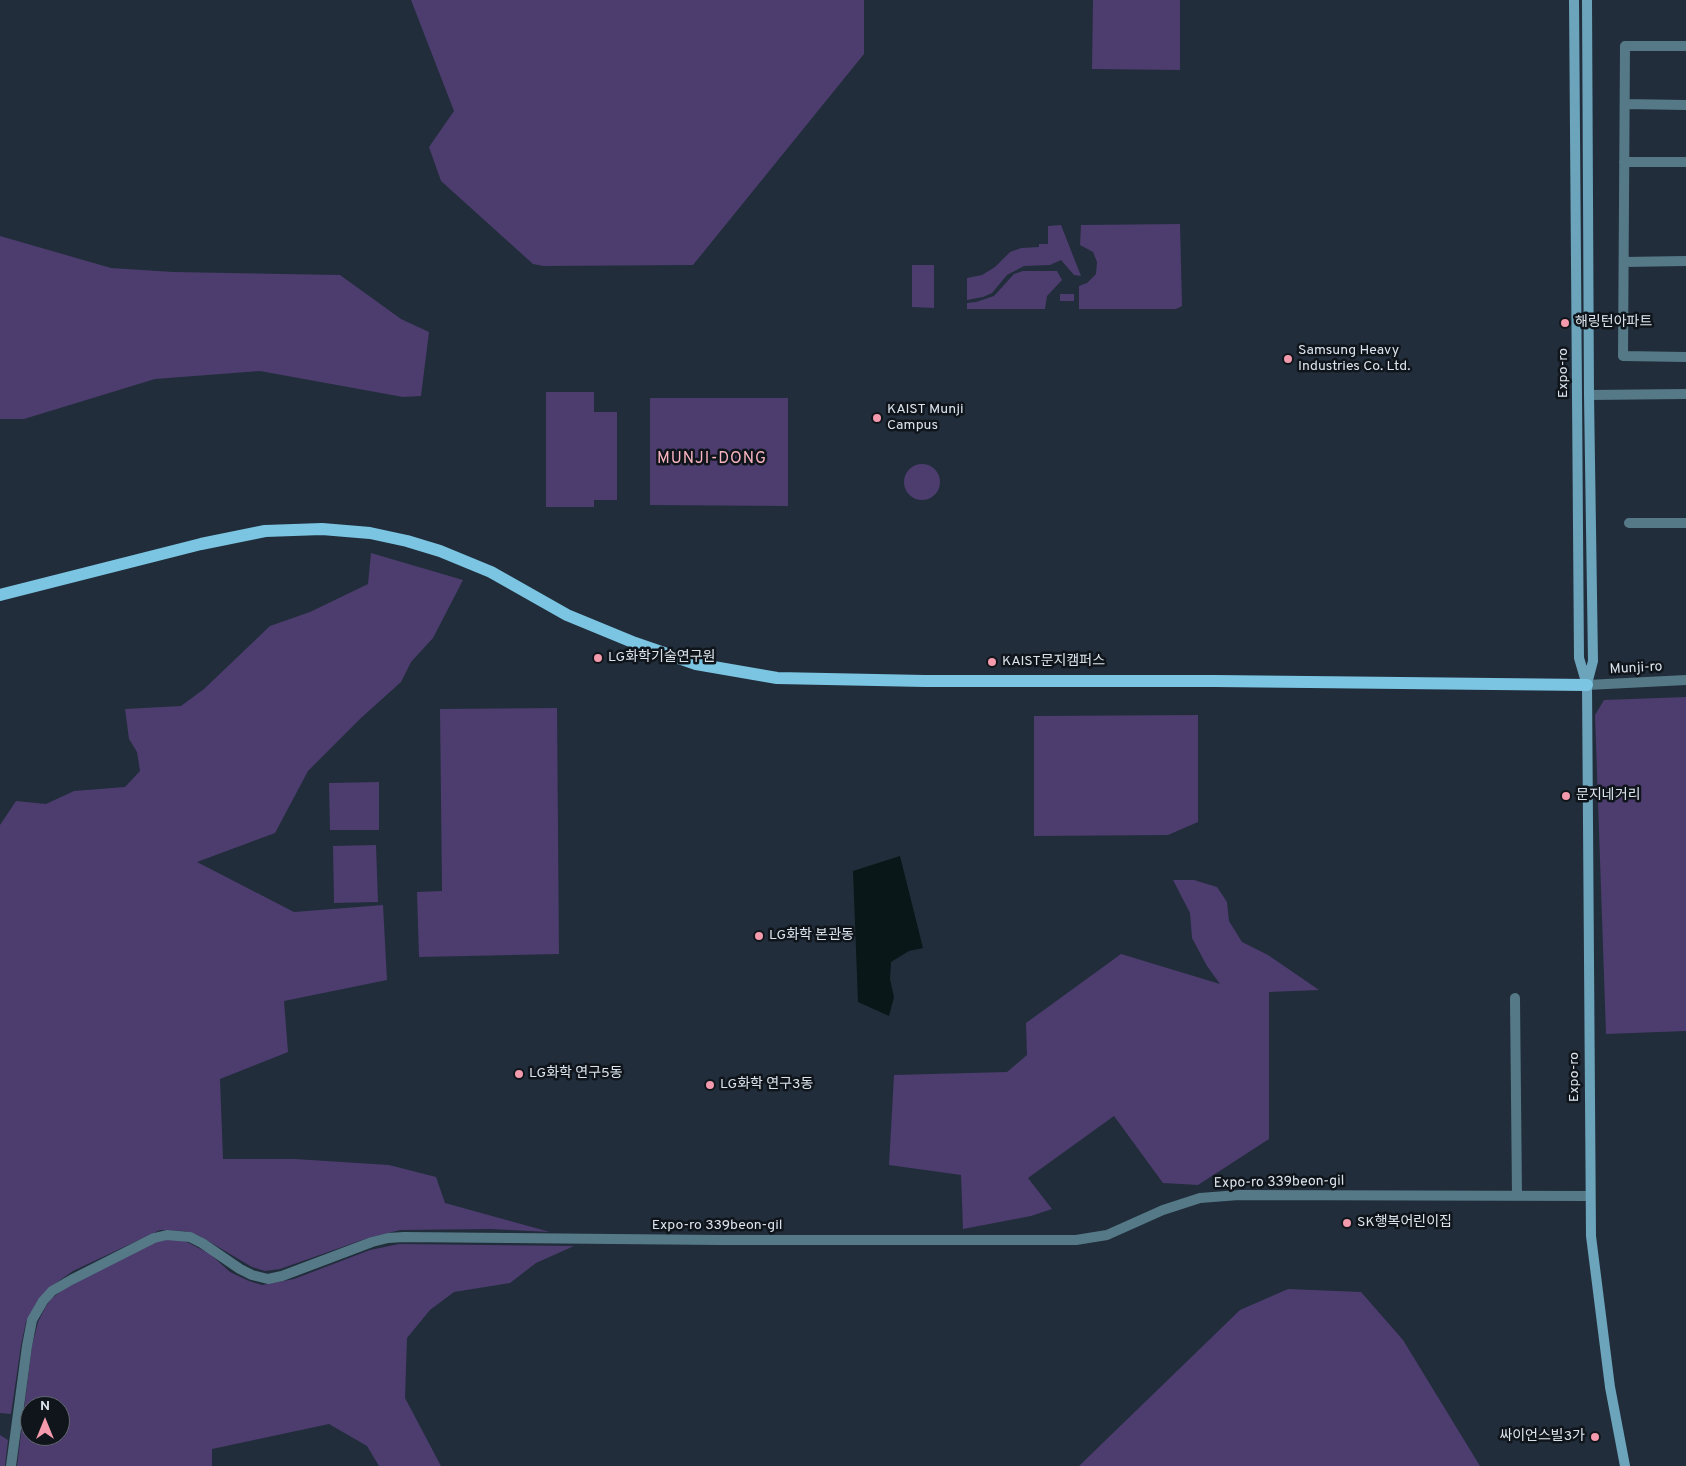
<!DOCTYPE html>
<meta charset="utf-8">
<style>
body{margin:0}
#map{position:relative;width:1686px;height:1466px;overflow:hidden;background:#212d3a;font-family:Overpass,sans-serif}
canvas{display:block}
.north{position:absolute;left:20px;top:1396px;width:50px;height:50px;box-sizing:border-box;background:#10151b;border:1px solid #61676f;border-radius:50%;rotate:0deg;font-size:14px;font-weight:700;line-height:20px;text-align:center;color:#dbe3ec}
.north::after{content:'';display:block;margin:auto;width:18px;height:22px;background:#f39aac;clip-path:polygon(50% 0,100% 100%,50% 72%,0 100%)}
</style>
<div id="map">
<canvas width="1686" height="1466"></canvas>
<div class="north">N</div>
</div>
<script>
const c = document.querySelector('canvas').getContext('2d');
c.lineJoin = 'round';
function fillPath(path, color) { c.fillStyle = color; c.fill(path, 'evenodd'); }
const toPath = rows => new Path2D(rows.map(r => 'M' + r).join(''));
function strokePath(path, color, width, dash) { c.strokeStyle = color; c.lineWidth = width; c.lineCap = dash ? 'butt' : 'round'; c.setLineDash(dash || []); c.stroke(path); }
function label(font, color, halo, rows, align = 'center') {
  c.font = font + ' Overpass,"Noto Sans KR",sans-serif'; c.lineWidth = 5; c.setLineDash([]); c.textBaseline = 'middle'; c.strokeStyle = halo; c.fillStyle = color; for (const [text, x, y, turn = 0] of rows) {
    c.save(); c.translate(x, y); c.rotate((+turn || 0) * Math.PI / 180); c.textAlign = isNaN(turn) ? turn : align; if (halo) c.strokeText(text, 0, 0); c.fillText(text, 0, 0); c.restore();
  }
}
const green = toPath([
 [411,0,864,0,864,54,693,265,544,266,533,264,441,181,429,147,454,111],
 [1093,0,1180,0,1180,70,1092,69],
 [1180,224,1182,306,1176,309,1079,309,1079,286,1087,283,1096,274,1097,262,1093,252,1080,245,1081,225],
 [1061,225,1081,276,1074,275,1061,260,1050,265,1024,266,1007,275,992,293,983,297,967,300,967,278,982,275,995,267,1010,252,1021,248,1039,247,1039,244,1048,244,1048,226],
 [0,236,111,268,173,272,340,275,401,319,429,332,421,396,403,397,260,371,155,379,24,419,0,419],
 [912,265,934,265,934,308,912,307],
 [1023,271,1057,271,1062,280,1047,296,1045,309,967,309,967,303,976,302,994,296,1014,274],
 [1060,294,1074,294,1074,301,1060,301],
 [546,392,594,392,594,412,617,412,617,500,594,500,594,507,546,507],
 [650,398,788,398,788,506,650,505],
 '904 482a18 18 0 1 1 36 0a18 18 0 1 1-36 0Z',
 [371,553,463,580,433,638,411,662,401,682,361,718,308,771,275,833,197,862,294,912,383,905,387,980,284,1001,288,1052,220,1079,223,1159,295,1159,389,1165,436,1177,445,1203,550,1232,490,1229,400,1230,365,1239,280,1269,265,1271,252,1267,198,1235,185,1231,160,1230,73,1271,49,1288,37,1302,26,1322,21,1345,11,1414,0,1413,0,825,16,801,46,804,74,791,125,787,140,771,137,752,129,739,125,709,181,706,204,689,270,626,310,612,368,584],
 [1686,697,1686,1031,1606,1034,1595,715,1604,700],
 [557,708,559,954,419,957,417,892,442,891,440,709],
 [1198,715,1198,822,1168,835,1034,836,1034,716],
 [379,782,379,830,330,830,329,783],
 [376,845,378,902,334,903,333,846],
 [1173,880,1194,880,1217,887,1227,902,1229,921,1242,942,1268,955,1319,990,1269,992,1269,1139,1198,1185,1163,1183,1114,1116,1028,1178,1052,1209,1031,1216,963,1229,961,1175,889,1165,894,1075,1007,1072,1027,1055,1026,1023,1121,954,1220,984,1207,966,1192,938,1190,913],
 [174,1239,187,1242,210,1254,230,1272,249,1281,262,1285,294,1279,370,1250,399,1244,574,1246,536,1263,510,1283,454,1292,430,1310,407,1338,405,1398,441,1466,379,1466,367,1446,329,1424,212,1449,212,1466,17,1466,32,1346,38,1322,45,1308,51,1299,65,1288,158,1241],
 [30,1406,60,1406,60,1436,30,1436],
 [1288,1289,1361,1292,1403,1340,1480,1466,1079,1466,1240,1310],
 [0,1435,8,1440,5,1466,0,1466]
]);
const water = toPath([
 [900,856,923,948,909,951,891,962,890,979,894,997,889,1016,858,1002,853,871]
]);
const street = toPath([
 [1686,46,1625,46,1623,356,1686,357],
 [1625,104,1686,105],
 [1624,162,1686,162],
 [1624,262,1686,261],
 [1589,395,1686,394],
 [1629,523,1686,523],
 [1587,685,1686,680],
 [1515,998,1517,1196],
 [11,1466,27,1346,32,1320,43,1301,52,1291,71,1280,154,1238,167,1235,190,1237,202,1243,240,1269,252,1275,268,1279,282,1276,372,1242,388,1238,404,1237,719,1240,1076,1240,1107,1235,1163,1210,1200,1198,1239,1195,1590,1196]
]);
const secondary = toPath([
 [1574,0,1579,658,1587,685,1591,1236,1610,1387,1625,1466],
 [1587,684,1593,661,1589,395,1587,0]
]);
const primary = toPath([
 [0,595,201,544,265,531,322,529,370,533,407,541,440,551,491,572,567,615,635,643,696,664,777,678,925,681,1215,681,1587,685]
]);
const markers = [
 [1565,323,5,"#f39aac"],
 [1288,359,5,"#f39aac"],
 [877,418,5,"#f39aac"],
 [598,658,5,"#f39aac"],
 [992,662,5,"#f39aac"],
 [1566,796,5,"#f39aac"],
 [759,936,5,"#f39aac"],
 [519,1074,5,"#f39aac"],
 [710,1085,5,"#f39aac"],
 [1347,1223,5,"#f39aac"],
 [1595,1437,5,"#f39aac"]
];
const poiNames = [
 ["해링턴아파트",1575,323],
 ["Samsung Heavy",1298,351],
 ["Industries Co. Ltd.",1298,367],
 ["KAIST Munji",887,410],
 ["Campus",887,426],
 ["LG화학기술연구원",608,658],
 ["KAIST문지캠퍼스",1002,662],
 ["문지네거리",1576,796],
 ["LG화학 본관동",769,936],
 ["LG화학 연구5동",529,1074],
 ["LG화학 연구3동",720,1085],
 ["SK행복어린이집",1357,1223],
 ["싸이언스빌3가",1585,1437,"right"]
];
const streetNames = [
 ["Expo-ro",1564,373,-90],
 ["Munji-ro",1636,669,-3],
 ["Expo-ro",1575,1077,-90],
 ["Expo-ro 339beon-gil",1279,1183,-1],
 ["Expo-ro 339beon-gil",717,1226]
];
const quarterNames = [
 ["MUNJI-DONG",712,460]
];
fillPath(green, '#4c3d6e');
fillPath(water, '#091718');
strokePath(street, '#567987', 10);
strokePath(secondary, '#6ba4bb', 10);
strokePath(primary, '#7bc5e3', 12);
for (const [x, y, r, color] of markers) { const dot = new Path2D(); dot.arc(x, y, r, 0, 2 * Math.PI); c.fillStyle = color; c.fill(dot); strokePath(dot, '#10151b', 2); }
label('14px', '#dbe3ec', '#10151b', poiNames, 'left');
label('14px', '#dbe3ec', '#10151b', streetNames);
c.letterSpacing = '1px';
label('16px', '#f8b4c1', '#10151b', quarterNames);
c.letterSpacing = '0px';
</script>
